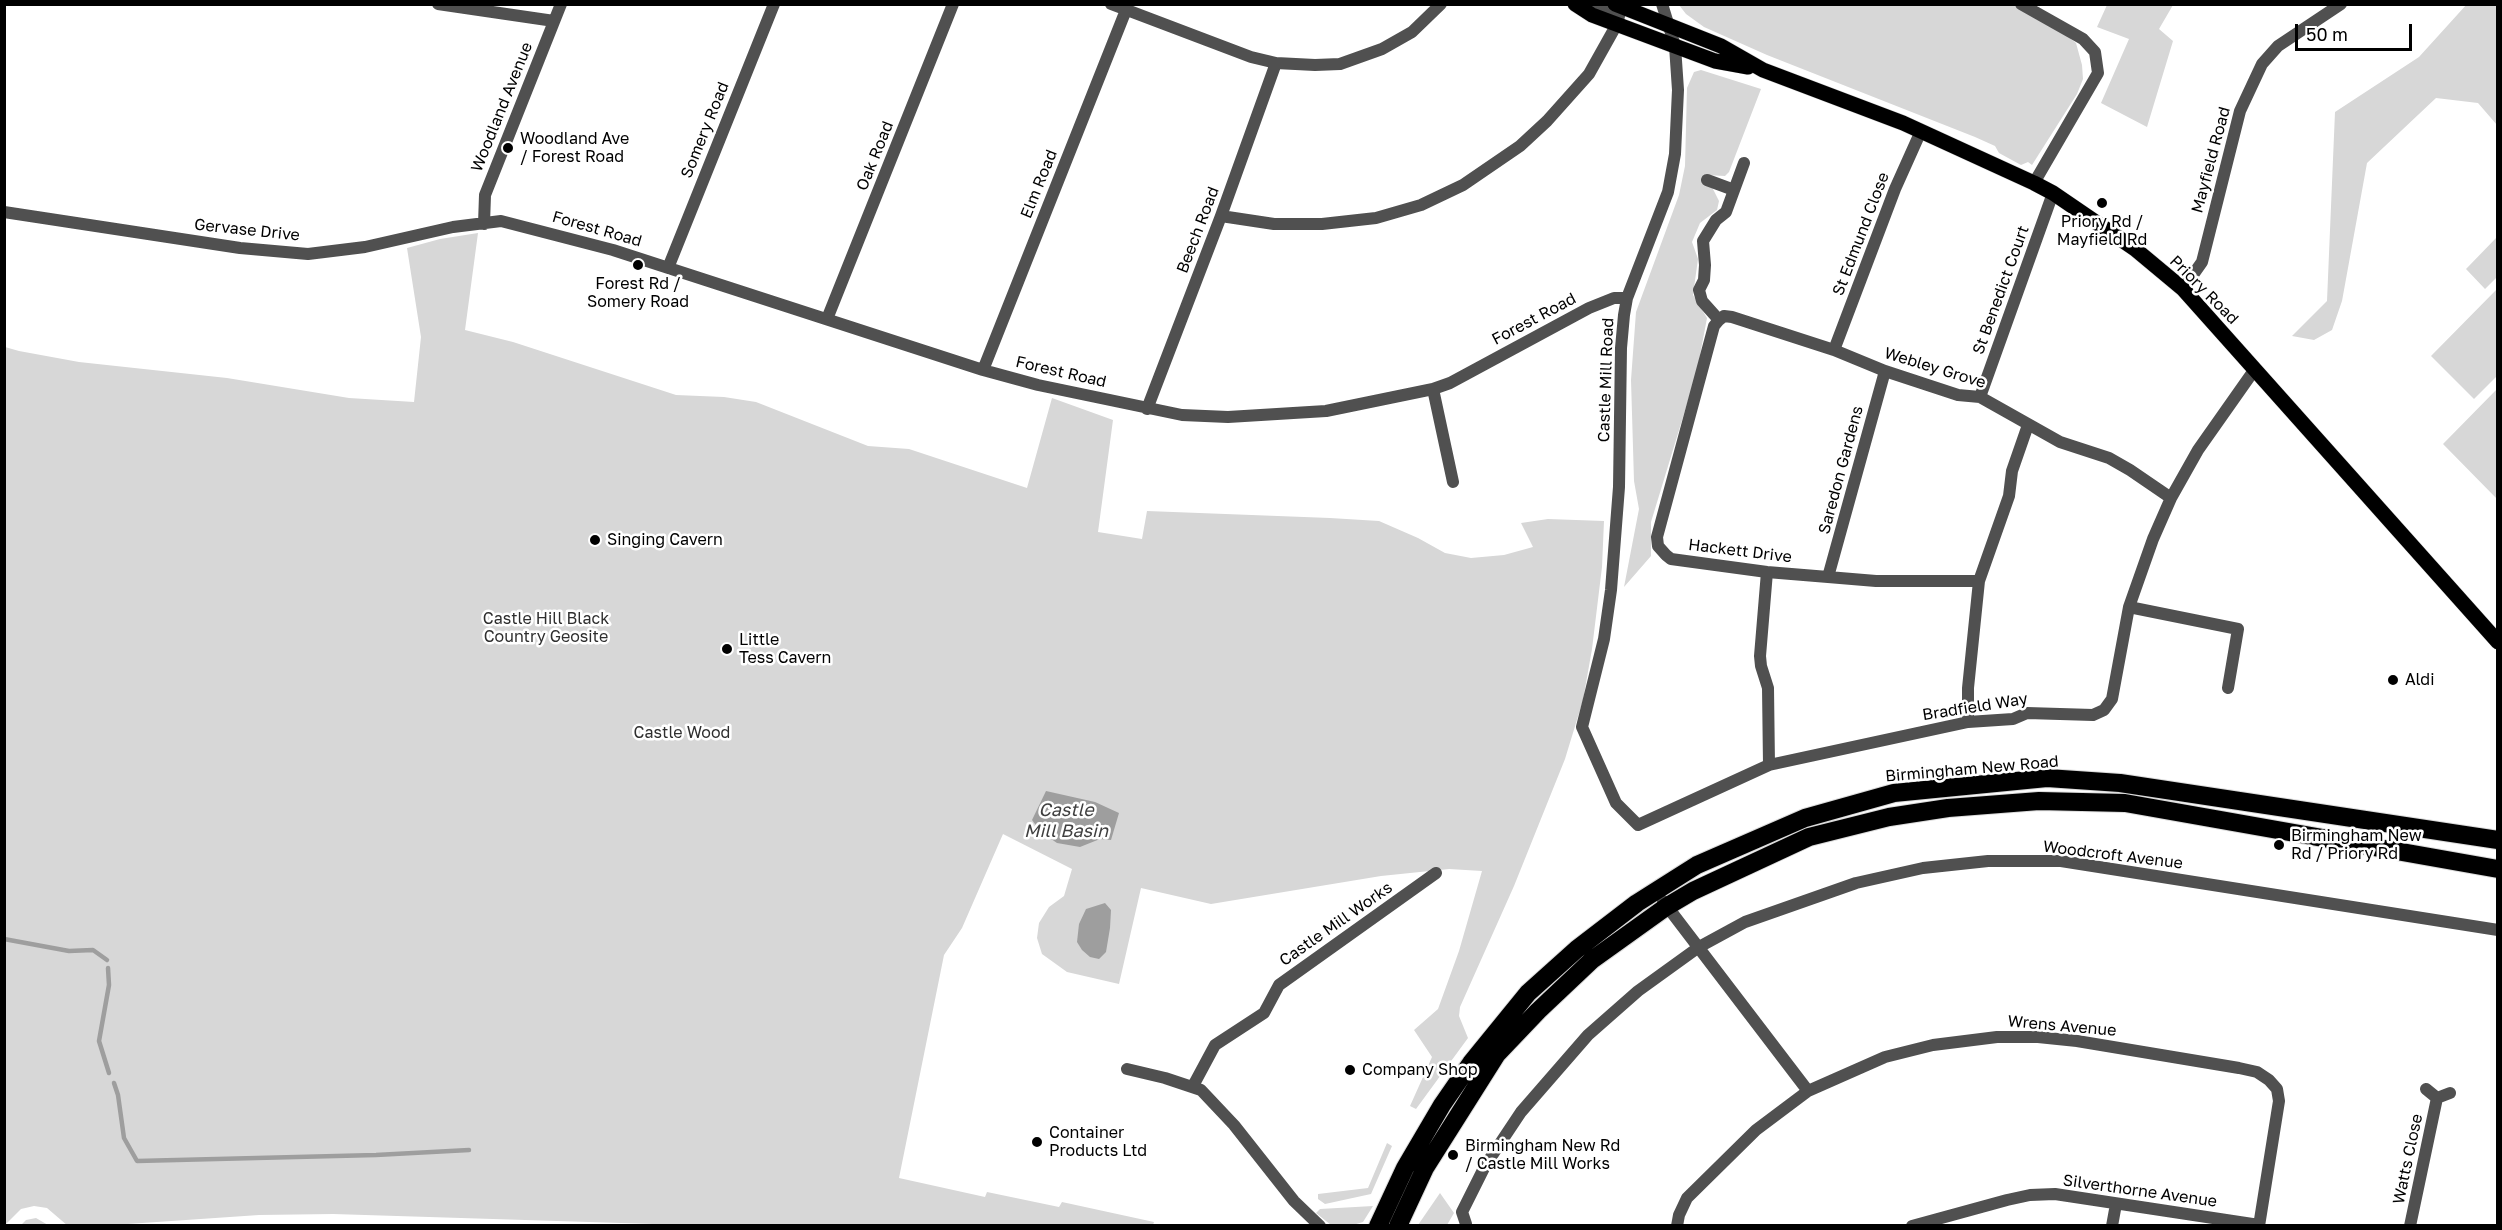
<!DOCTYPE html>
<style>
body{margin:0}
#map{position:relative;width:2502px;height:1230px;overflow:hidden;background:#fff;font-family:"Golos Text",sans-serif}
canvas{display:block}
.frame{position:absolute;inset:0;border:6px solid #000;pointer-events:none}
.scale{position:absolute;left:2295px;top:24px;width:117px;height:27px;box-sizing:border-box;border:3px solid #000;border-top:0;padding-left:8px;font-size:18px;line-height:21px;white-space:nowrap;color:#000;-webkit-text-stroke:4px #fff;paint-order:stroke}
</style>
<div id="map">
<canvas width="2502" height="1230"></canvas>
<div class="frame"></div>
<div class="scale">50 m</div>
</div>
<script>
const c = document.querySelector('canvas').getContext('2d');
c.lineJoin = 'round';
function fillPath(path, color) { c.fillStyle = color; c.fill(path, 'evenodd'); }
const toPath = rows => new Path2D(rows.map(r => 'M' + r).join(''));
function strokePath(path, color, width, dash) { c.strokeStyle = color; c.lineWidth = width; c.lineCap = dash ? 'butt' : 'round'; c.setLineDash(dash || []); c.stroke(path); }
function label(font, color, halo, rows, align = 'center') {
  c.font = font + ' "Golos Text",sans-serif'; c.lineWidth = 5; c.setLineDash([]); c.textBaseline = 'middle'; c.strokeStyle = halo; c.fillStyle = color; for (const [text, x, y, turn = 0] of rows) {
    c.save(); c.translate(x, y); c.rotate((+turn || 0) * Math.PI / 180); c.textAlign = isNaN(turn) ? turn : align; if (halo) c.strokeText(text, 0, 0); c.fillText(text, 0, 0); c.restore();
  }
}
const green = toPath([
 [2467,4,2497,5,2497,125,2478,103,2436,98,2367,163,2342,301,2332,330,2314,340,2292,336,2327,301,2335,112,2419,57],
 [1679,5,2028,5,2076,43,2082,65,2083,79,2077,94,2032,165,2028,162,2021,165,1999,153,1995,146,1975,137,1767,55,1704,27,1686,14],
 [2107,5,2173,5,2159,29,2173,41,2147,127,2101,103,2129,39,2097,27],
 [1701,70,1761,89,1729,172,1725,176,1706,175,1719,201,1717,210,1700,223,1692,242,1698,259,1693,295,1707,318,1697,371,1651,522,1651,556,1624,587,1639,509,1634,481,1631,380,1636,312,1679,195,1685,166,1687,88,1694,72],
 [478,233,465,330,513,342,676,395,724,397,756,402,868,446,909,449,1027,488,1052,398,1113,420,1098,532,1142,539,1147,511,1330,518,1379,521,1418,538,1445,553,1471,558,1504,555,1533,547,1521,523,1548,519,1604,521,1602,567,1592,649,1583,700,1565,759,1514,886,1460,1007,1459,1016,1468,1038,1416,1109,1410,1106,1432,1057,1414,1030,1438,1009,1459,951,1482,871,1449,869,1381,876,1211,904,1141,888,1119,984,1067,972,1042,954,1037,938,1039,923,1049,907,1064,896,1072,869,1003,834,962,928,944,955,899,1178,985,1197,987,1192,1059,1207,1062,1202,1154,1222,1153,1225,685,1225,333,1214,259,1215,113,1225,68,1226,47,1208,34,1206,21,1209,5,1225,5,347,19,351,79,362,227,378,349,398,414,402,421,337,407,248,440,239],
 [2497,237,2497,277,2485,289,2466,269],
 [2497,289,2497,376,2474,399,2431,356],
 [2497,389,2497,499,2443,444],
 [1387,1143,1392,1146,1371,1194,1325,1204,1318,1199,1318,1194,1368,1188],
 [1440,1193,1454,1213,1447,1225,1418,1225],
 [1373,1206,1363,1222,1353,1225,1331,1225,1316,1213,1320,1209],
 [36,1218,48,1225,21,1225,26,1220],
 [333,1224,410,1225,425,1225,252,1225]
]);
const water = toPath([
 [1046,791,1095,802,1119,813,1111,840,1100,839,1080,847,1057,843,1041,832,1032,820],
 [1105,903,1111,910,1110,928,1106,952,1099,959,1090,957,1082,950,1077,942,1079,924,1086,909]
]);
const stream = toPath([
 [4,939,69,951,93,950,107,960],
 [108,968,109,985,99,1041,109,1073],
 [114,1083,118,1095,124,1138,137,1161,376,1155,469,1150]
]);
const street = toPath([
 [438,4,554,21],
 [1111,4,1251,57,1276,63,1315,65,1340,64,1382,49,1412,32,1441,4],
 [1591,4,1614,14,1617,24],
 [1662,4,1675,46,1678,90,1675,154,1668,192,1627,298,1624,315,1621,348,1619,487,1611,590,1604,639,1582,727,1616,803,1638,825,1769,765,1968,722,2013,719,2027,713,2093,715,2104,710,2112,699,2129,607,2153,539,2171,498,2198,450,2255,369],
 [2021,4,2083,39,2095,52,2098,73,2034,183],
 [1707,180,1734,190],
 [4,212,240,248,308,254,365,247,453,227,501,221,613,250,983,370,1038,385,1182,415,1228,417,1326,411,1433,389,1450,383,1589,308,1614,298,1627,298],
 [1221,216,1274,224,1322,224,1376,218,1421,205,1463,185,1520,146,1547,121,1589,74,1617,24,1622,4],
 [484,224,485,195,561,4],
 [668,268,774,4],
 [2183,289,2202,262,2240,111,2262,64,2278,46,2341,4],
 [827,319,953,4],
 [1719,320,1702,301,1699,290,1704,280,1705,265,1703,241,1716,220,1726,212,1744,163],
 [1834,350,1895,189,1921,131],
 [983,370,1126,10],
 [1433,389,1453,482],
 [1980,397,2053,193],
 [1147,409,1221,216,1276,63],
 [1767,572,1760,656,1761,666,1768,688,1769,765],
 [1828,577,1885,371],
 [1979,581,1876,581,1828,577,1767,572,1671,559,1666,555,1658,546,1657,537,1714,326,1719,320,1724,316,1732,317,1834,350,1885,371,1958,395,1980,397,2060,442,2109,458,2130,470,2171,498],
 [2129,607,2238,629,2228,688],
 [1968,722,1968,688,1979,581,2009,496,2012,471,2028,425],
 [1663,901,1808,1091],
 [1127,1069,1165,1078,1201,1090,1234,1125,1294,1201,1320,1226],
 [1193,1086,1215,1045,1264,1013,1279,985,1436,873],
 [2426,1089,2437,1098,2450,1093],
 [1466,1224,1462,1212,1485,1166,1521,1112,1588,1035,1638,991,1699,947,1745,922,1856,883,1923,868,1988,861,2061,861,2498,930],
 [1677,1226,1679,1215,1687,1198,1756,1130,1808,1091,1885,1057,1933,1045,1997,1037,2038,1037,2077,1041,2239,1068,2257,1072,2269,1080,2277,1089,2279,1101,2259,1226],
 [1912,1226,2007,1200,2030,1195,2055,1194,2259,1225],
 [2112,1226,2116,1204],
 [2410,1226,2437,1098]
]);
const primary = toPath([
 [1575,4,1592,15,1715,61,1748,67],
 [1615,4,1721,46,1763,70,1903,123,2034,183,2053,193,2135,249,2183,289,2498,642]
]);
const highway = toPath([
 [1378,1226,1405,1168,1442,1105,1471,1063,1528,993,1577,949,1637,903,1697,865,1805,818,1894,793,2047,778,2120,783,2498,840],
 [1398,1226,1425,1168,1497,1054,1538,1011,1592,960,1666,907,1693,891,1809,837,1889,817,1948,808,2039,801,2125,803,2498,869]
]);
const markers = [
 [508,148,6,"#000"],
 [2102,203,6,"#000"],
 [638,265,6,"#000"],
 [595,540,6,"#000"],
 [727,649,6,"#000"],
 [2393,680,6,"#000"],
 [2279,845,6,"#000"],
 [1350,1070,6,"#000"],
 [1037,1142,6,"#000"],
 [1453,1155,6,"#000"]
];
const streetNames = [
 ["Woodland Avenue",502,107,-68],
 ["Somery Road",705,130,-68],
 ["Oak Road",875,156,-68],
 ["Mayfield Road",2211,160,-75],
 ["Elm Road",1039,184,-68],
 ["Forest Road",597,229,16],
 ["Gervase Drive",247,230,6],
 ["Beech Road",1198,230,-69],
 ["St Edmund Close",1861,234,-69],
 ["St Benedict Court",2001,290,-70],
 ["Priory Road",2204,290,45],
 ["Forest Road",1534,319,-28],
 ["Webley Grove",1935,368,17],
 ["Forest Road",1061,372,13],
 ["Castle Mill Road",1606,380,-88],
 ["Saredon Gardens",1841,470,-75],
 ["Hackett Drive",1740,551,7],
 ["Bradfield Way",1975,707,-9],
 ["Birmingham New Road",1972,769,-5],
 ["Woodcroft Avenue",2113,855,7],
 ["Castle Mill Works",1336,924,-35],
 ["Wrens Avenue",2062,1026,5],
 ["Watts Close",2408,1159,-78],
 ["Silverthorne Avenue",2140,1191,8]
];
const poiNames = [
 ["Woodland Ave",520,139],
 ["/ Forest Road",520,157],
 ["Priory Rd /",2102,222,"center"],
 ["Mayfield Rd",2102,240,"center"],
 ["Forest Rd /",638,284,"center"],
 ["Somery Road",638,302,"center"],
 ["Singing Cavern",607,540],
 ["Little",739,640],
 ["Tess Cavern",739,658],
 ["Aldi",2405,680],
 ["Birmingham New",2291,836],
 ["Rd / Priory Rd",2291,854],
 ["Company Shop",1362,1070],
 ["Container",1049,1133],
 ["Products Ltd",1049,1151],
 ["Birmingham New Rd",1465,1146],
 ["/ Castle Mill Works",1465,1164]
];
const parkNames = [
 ["Castle Hill Black",546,619],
 ["Country Geosite",546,637],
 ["Castle Wood",682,733]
];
const waterNames = [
 ["Castle",1066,810],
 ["Mill Basin",1066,831]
];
fillPath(green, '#d7d7d7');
fillPath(water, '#9e9e9e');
strokePath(stream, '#9e9e9e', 4.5);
strokePath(primary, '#dbdbdb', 16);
strokePath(highway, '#dbdbdb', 20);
strokePath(street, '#505050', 12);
strokePath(primary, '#000', 15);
strokePath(highway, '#000', 18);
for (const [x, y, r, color] of markers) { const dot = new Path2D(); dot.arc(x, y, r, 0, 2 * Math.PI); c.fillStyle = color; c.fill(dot); strokePath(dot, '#fff', 2); }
label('16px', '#000', '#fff', streetNames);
label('16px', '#000', '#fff', poiNames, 'left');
label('16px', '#2e2e2e', '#fff', parkNames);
label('italic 18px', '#3f3f3f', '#fff', waterNames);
</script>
